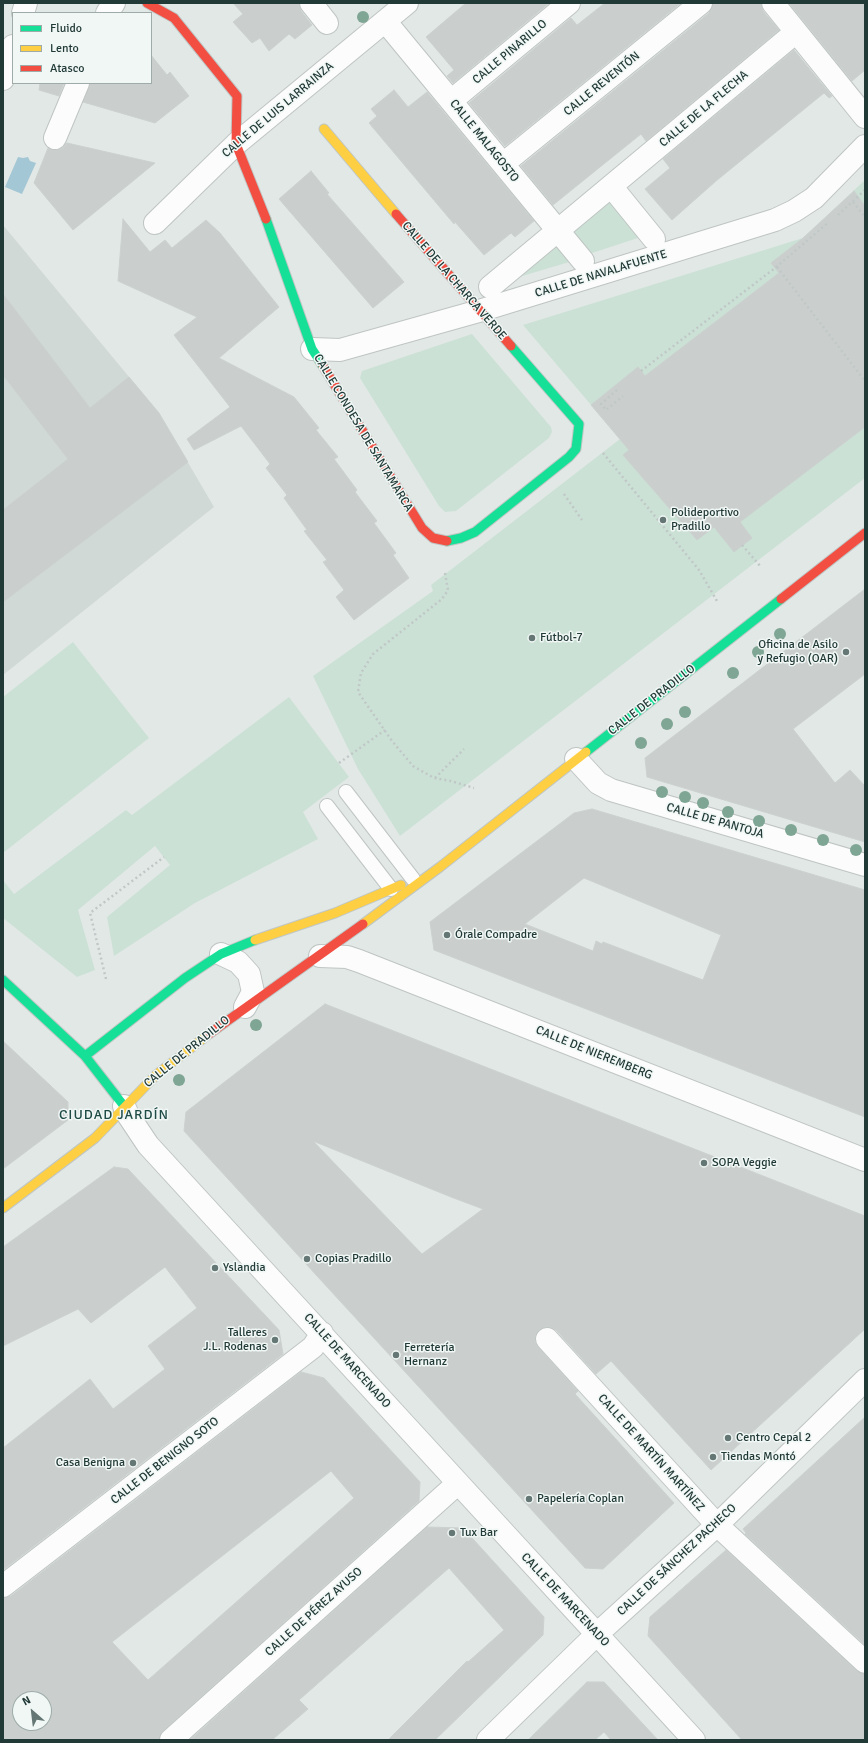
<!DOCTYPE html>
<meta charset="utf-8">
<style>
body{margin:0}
#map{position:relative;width:868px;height:1743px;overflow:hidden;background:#e2e8e6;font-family:Signika,sans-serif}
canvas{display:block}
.frame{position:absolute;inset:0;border:4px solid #223a37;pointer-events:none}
.legend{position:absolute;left:12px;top:12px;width:140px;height:72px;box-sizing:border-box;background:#f0f7f5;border:1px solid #9eaba9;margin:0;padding:5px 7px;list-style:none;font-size:12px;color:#223a37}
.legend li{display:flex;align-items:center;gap:8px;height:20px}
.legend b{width:20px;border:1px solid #9eaba9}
.north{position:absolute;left:12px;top:1691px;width:40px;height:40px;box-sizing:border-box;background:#f0f7f5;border:1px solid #9eaba9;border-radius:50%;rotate:332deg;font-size:11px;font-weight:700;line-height:16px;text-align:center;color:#223a37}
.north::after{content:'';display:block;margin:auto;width:14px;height:18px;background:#657774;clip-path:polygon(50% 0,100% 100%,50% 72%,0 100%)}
</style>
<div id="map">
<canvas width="868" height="1743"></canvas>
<div class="frame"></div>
<ul class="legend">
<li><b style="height:5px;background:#16e098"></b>Fluido</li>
<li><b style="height:5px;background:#ffcf43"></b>Lento</li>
<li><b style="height:5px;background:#f24e42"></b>Atasco</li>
</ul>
<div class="north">N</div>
</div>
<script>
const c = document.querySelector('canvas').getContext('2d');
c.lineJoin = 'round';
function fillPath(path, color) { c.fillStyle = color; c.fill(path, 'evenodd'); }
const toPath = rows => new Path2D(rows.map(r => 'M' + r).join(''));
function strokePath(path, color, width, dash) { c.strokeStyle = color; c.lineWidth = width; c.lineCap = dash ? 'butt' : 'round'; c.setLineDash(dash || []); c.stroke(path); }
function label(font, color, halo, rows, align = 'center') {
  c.font = font + ' Signika,sans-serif'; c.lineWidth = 3; c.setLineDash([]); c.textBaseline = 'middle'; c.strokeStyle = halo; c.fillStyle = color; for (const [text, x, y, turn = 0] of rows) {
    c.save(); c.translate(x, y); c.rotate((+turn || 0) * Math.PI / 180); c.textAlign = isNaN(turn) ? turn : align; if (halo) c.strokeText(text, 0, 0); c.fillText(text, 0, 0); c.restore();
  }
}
const built = toPath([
 [3,225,159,413,214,507,3,675]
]);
const green = toPath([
 [865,180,865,478,400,836,358,769,313,676,433,591,431,585,620,439,523,325,803,238],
 [609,198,644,236,586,255,569,231],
 [559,240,576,260,519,277,513,276],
 [472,334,551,427,552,432,549,438,456,511,445,512,439,506,360,378,362,371],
 [73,642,149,738,3,853,3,697],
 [289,697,349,777,303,812,318,839,195,903,114,956,107,917,170,865,155,846,78,910,95,970,77,977,3,918,3,880,14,894,126,810,132,815]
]);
const water = toPath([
 [18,157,23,158,28,157,30,161,36,163,22,194,5,187]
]);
const building = toPath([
 [233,3,299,3,301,11,312,25,295,39,289,34,269,51,260,38,252,43,233,22,243,14,233,3],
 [466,3,549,3,453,83,447,76,454,70,426,37,466,3],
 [605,3,681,3,505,146,469,103,571,18,577,25,605,3],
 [713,3,761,3,763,11,779,30,646,141,641,134,553,205,521,166,709,13,713,3],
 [789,3,865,3,865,70,852,81,789,3],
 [794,50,832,96,829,98,824,93,716,181,672,220,645,189,670,168,663,159,794,50],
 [151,55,167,75,170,72,189,96,155,123,83,102,90,83,151,83,151,55],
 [40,83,64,83,59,96,39,90,40,83],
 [394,90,408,107,427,92,534,221,515,237,511,233,484,255,455,222,454,224,369,123,377,116,371,109,394,90],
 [67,143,155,163,73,230,34,183,48,148,57,150,63,148,67,143],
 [311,171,329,193,327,194,404,282,373,308,279,199,311,171],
 [854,191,865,206,865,427,740,522,752,538,734,552,714,527,697,540,623,455,629,450,591,405,638,367,645,376,779,273,771,263,803,238,854,191],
 [123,219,150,252,165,240,172,248,206,220,220,233,279,307,219,358,294,397,319,428,316,430,338,457,334,459,357,490,355,492,377,521,374,523,396,553,393,555,409,578,354,620,336,597,344,590,323,562,327,560,304,531,307,530,284,498,287,495,266,468,270,464,241,426,194,450,187,439,230,407,174,335,197,317,118,281,123,219],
 [3,294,90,408,129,377,159,413,188,462,3,602,3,510,68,459,3,375,3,294],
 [865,589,865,674,793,729,835,783,850,770,865,786,865,842,647,777,645,758,865,589],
 [592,809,865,890,865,1117,434,950,430,922,574,813,592,809],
 [584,878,721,935,703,980,603,942,602,944,596,941,593,951,525,924,584,878],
 [325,1004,865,1216,865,1329,711,1470,611,1361,596,1374,556,1330,550,1327,545,1327,539,1330,535,1336,535,1342,538,1347,578,1391,575,1394,674,1503,603,1569,585,1568,184,1131,186,1112,325,1004],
 [313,1141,451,1197,483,1209,422,1254,313,1141],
 [3,1041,68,1102,68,1120,3,1169,3,1041],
 [114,1167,128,1169,279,1330,283,1354,3,1570,3,1448,90,1379,113,1409,165,1369,148,1346,197,1308,165,1267,91,1323,78,1309,3,1346,3,1247,114,1167],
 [301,1372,324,1378,420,1482,419,1501,163,1731,159,1740,3,1740,3,1598,11,1596,301,1372],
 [331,1471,354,1498,148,1680,112,1642,331,1471],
 [20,1699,44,1699,44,1723,20,1723,20,1699],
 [865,1417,865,1645,745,1534,746,1533,743,1529,865,1417],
 [427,1527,463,1528,544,1617,543,1635,435,1740,388,1740,467,1661,468,1662,504,1630,449,1568,299,1700,308,1709,272,1740,190,1740,427,1527],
 [726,1550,857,1671,865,1674,865,1740,742,1740,648,1636,650,1617,726,1550],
 [587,1682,604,1682,658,1740,611,1740,604,1732,595,1740,528,1740,587,1682]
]);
const path = toPath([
 [853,202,865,217],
 [838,215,865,190],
 [777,267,865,381],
 [641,371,775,268,829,222],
 [617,390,601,404,606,410,623,396],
 [603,453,699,570,717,601],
 [564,494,582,520],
 [742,545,761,567],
 [445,573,448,590,442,599,373,654,361,673,358,692,392,741,413,766,434,778,451,781,474,788],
 [339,763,385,730],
 [435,778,464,749],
 [106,979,90,913,164,857]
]);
const lane = toPath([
 [346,792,413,879],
 [327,806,391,889]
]);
const street = toPath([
 [311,3,327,23],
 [773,3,865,117],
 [23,13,26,3],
 [107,13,114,3],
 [385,21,583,261],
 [3,79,13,46],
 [451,101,569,3],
 [55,138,78,83],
 [503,164,701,3],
 [611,186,654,239],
 [155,223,236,144,407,3],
 [490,287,796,32],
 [312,349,340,350,479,311,775,220,794,211,814,198,865,146],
 [576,759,598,783,611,790,865,865],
 [221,954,238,962,249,974,253,992,245,1007],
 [320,956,347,957,359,961,865,1160],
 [124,1106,128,1115,148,1145,694,1740],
 [547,1339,717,1525,865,1662],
 [3,1586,313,1347,322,1333],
 [171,1740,457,1484],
 [488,1740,597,1634,717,1525,865,1380]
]);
const fast = toPath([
 [266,219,312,349,323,366],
 [447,541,461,538,475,532,569,457,576,449,579,424,511,346],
 [586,752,781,599],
 [3,980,85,1056,124,1106],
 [85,1056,185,978,221,954,255,940]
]);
const slow = toPath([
 [324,129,396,214],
 [363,924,440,867,586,752],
 [255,940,335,913,401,885],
 [3,1208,95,1138,156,1075,209,1034]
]);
const jam = toPath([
 [147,3,174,18,237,96,236,144,266,219],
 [396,214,511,346],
 [323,366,422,528,433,538,447,541],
 [781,599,865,533],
 [209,1034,363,924]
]);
const trees = [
 [363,17],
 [780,634],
 [758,652],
 [733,673],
 [685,712],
 [667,724],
 [641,743],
 [662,792],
 [685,797],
 [703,803],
 [728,812],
 [759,821],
 [791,830],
 [823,840],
 [856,850],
 [256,1025],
 [179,1080]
];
const markers = [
 [663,520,4,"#657774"],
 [532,638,4,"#657774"],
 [846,652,4,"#657774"],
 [447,935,4,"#657774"],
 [704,1163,4,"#657774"],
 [307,1259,4,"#657774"],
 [215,1268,4,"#657774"],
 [275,1340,4,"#657774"],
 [396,1355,4,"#657774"],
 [728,1438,4,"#657774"],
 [713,1457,4,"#657774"],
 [133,1463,4,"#657774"],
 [529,1499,4,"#657774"],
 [452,1533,4,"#657774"]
];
const streetNames = [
 ["CALLE PINARILLO",510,52,-40],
 ["CALLE REVENTÓN",602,84,-39],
 ["CALLE DE LA FLECHA",704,109,-40],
 ["CALLE DE LUIS LARRAINZA",278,110,-40],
 ["CALLE MALAGOSTO",484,141,51],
 ["CALLE DE NAVALAFUENTE",601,274,-17],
 ["CALLE DE LA CHARCA VERDE",454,281,49],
 ["CALLE CONDESA DE SANTAMARCA",363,433,59],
 ["CALLE DE PRADILLO",652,700,-38],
 ["CALLE DE PANTOJA",715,821,16],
 ["CALLE DE PRADILLO",187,1052,-39],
 ["CALLE DE NIEREMBERG",594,1053,22],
 ["CALLE DE MARCENADO",347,1361,48],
 ["CALLE DE MARTÍN MARTÍNEZ",651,1453,48],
 ["CALLE DE BENIGNO SOTO",165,1461,-38],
 ["CALLE DE SÁNCHEZ PACHECO",677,1560,-43],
 ["CALLE DE MARCENADO",565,1600,47],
 ["CALLE DE PÉREZ AYUSO",314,1612,-42]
];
const poiNames = [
 ["Polideportivo",671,513],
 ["Pradillo",671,527],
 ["Fútbol-7",540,638],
 ["Oficina de Asilo",838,645,"right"],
 ["y Refugio (OAR)",838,659,"right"],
 ["Órale Compadre",455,935],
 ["SOPA Veggie",712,1163],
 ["Copias Pradillo",315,1259],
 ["Yslandia",223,1268],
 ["Talleres",267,1333,"right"],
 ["J.L. Rodenas",267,1347,"right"],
 ["Ferretería",404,1348],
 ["Hernanz",404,1362],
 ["Centro Cepal 2",736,1438],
 ["Tiendas Montó",721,1457],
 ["Casa Benigna",125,1463,"right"],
 ["Papelería Coplan",537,1499],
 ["Tux Bar",460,1533]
];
const quarterNames = [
 ["CIUDAD JARDÍN",114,1115]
];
fillPath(built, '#d1d9d7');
fillPath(green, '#cce1d6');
fillPath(water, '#a4c7d5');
fillPath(building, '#cacfce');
strokePath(building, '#cbd1cf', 1);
strokePath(lane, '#bfc5c3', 16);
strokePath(street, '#bfc5c3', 24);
strokePath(fast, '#bfc6c4', 11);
strokePath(slow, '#bfc6c4', 11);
strokePath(jam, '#bfc6c4', 11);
strokePath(path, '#c0c8c7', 2.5, [2, 3]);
strokePath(lane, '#fbfcfb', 14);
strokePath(street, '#fbfcfb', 22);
strokePath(fast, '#16e098', 9);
strokePath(slow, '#ffcf43', 9);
strokePath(jam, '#f24e42', 9);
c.fillStyle = '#7fa594';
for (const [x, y] of trees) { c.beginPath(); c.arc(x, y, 6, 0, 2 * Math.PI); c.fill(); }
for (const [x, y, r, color] of markers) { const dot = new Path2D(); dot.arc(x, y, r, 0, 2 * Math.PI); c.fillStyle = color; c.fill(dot); strokePath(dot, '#f0f7f5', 1.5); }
label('12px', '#223a37', '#f0f7f5', streetNames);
label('12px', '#223a37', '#f0f7f5', poiNames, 'left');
c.letterSpacing = '1px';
label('14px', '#1f4b47', '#f0f7f5', quarterNames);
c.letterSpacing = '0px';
</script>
